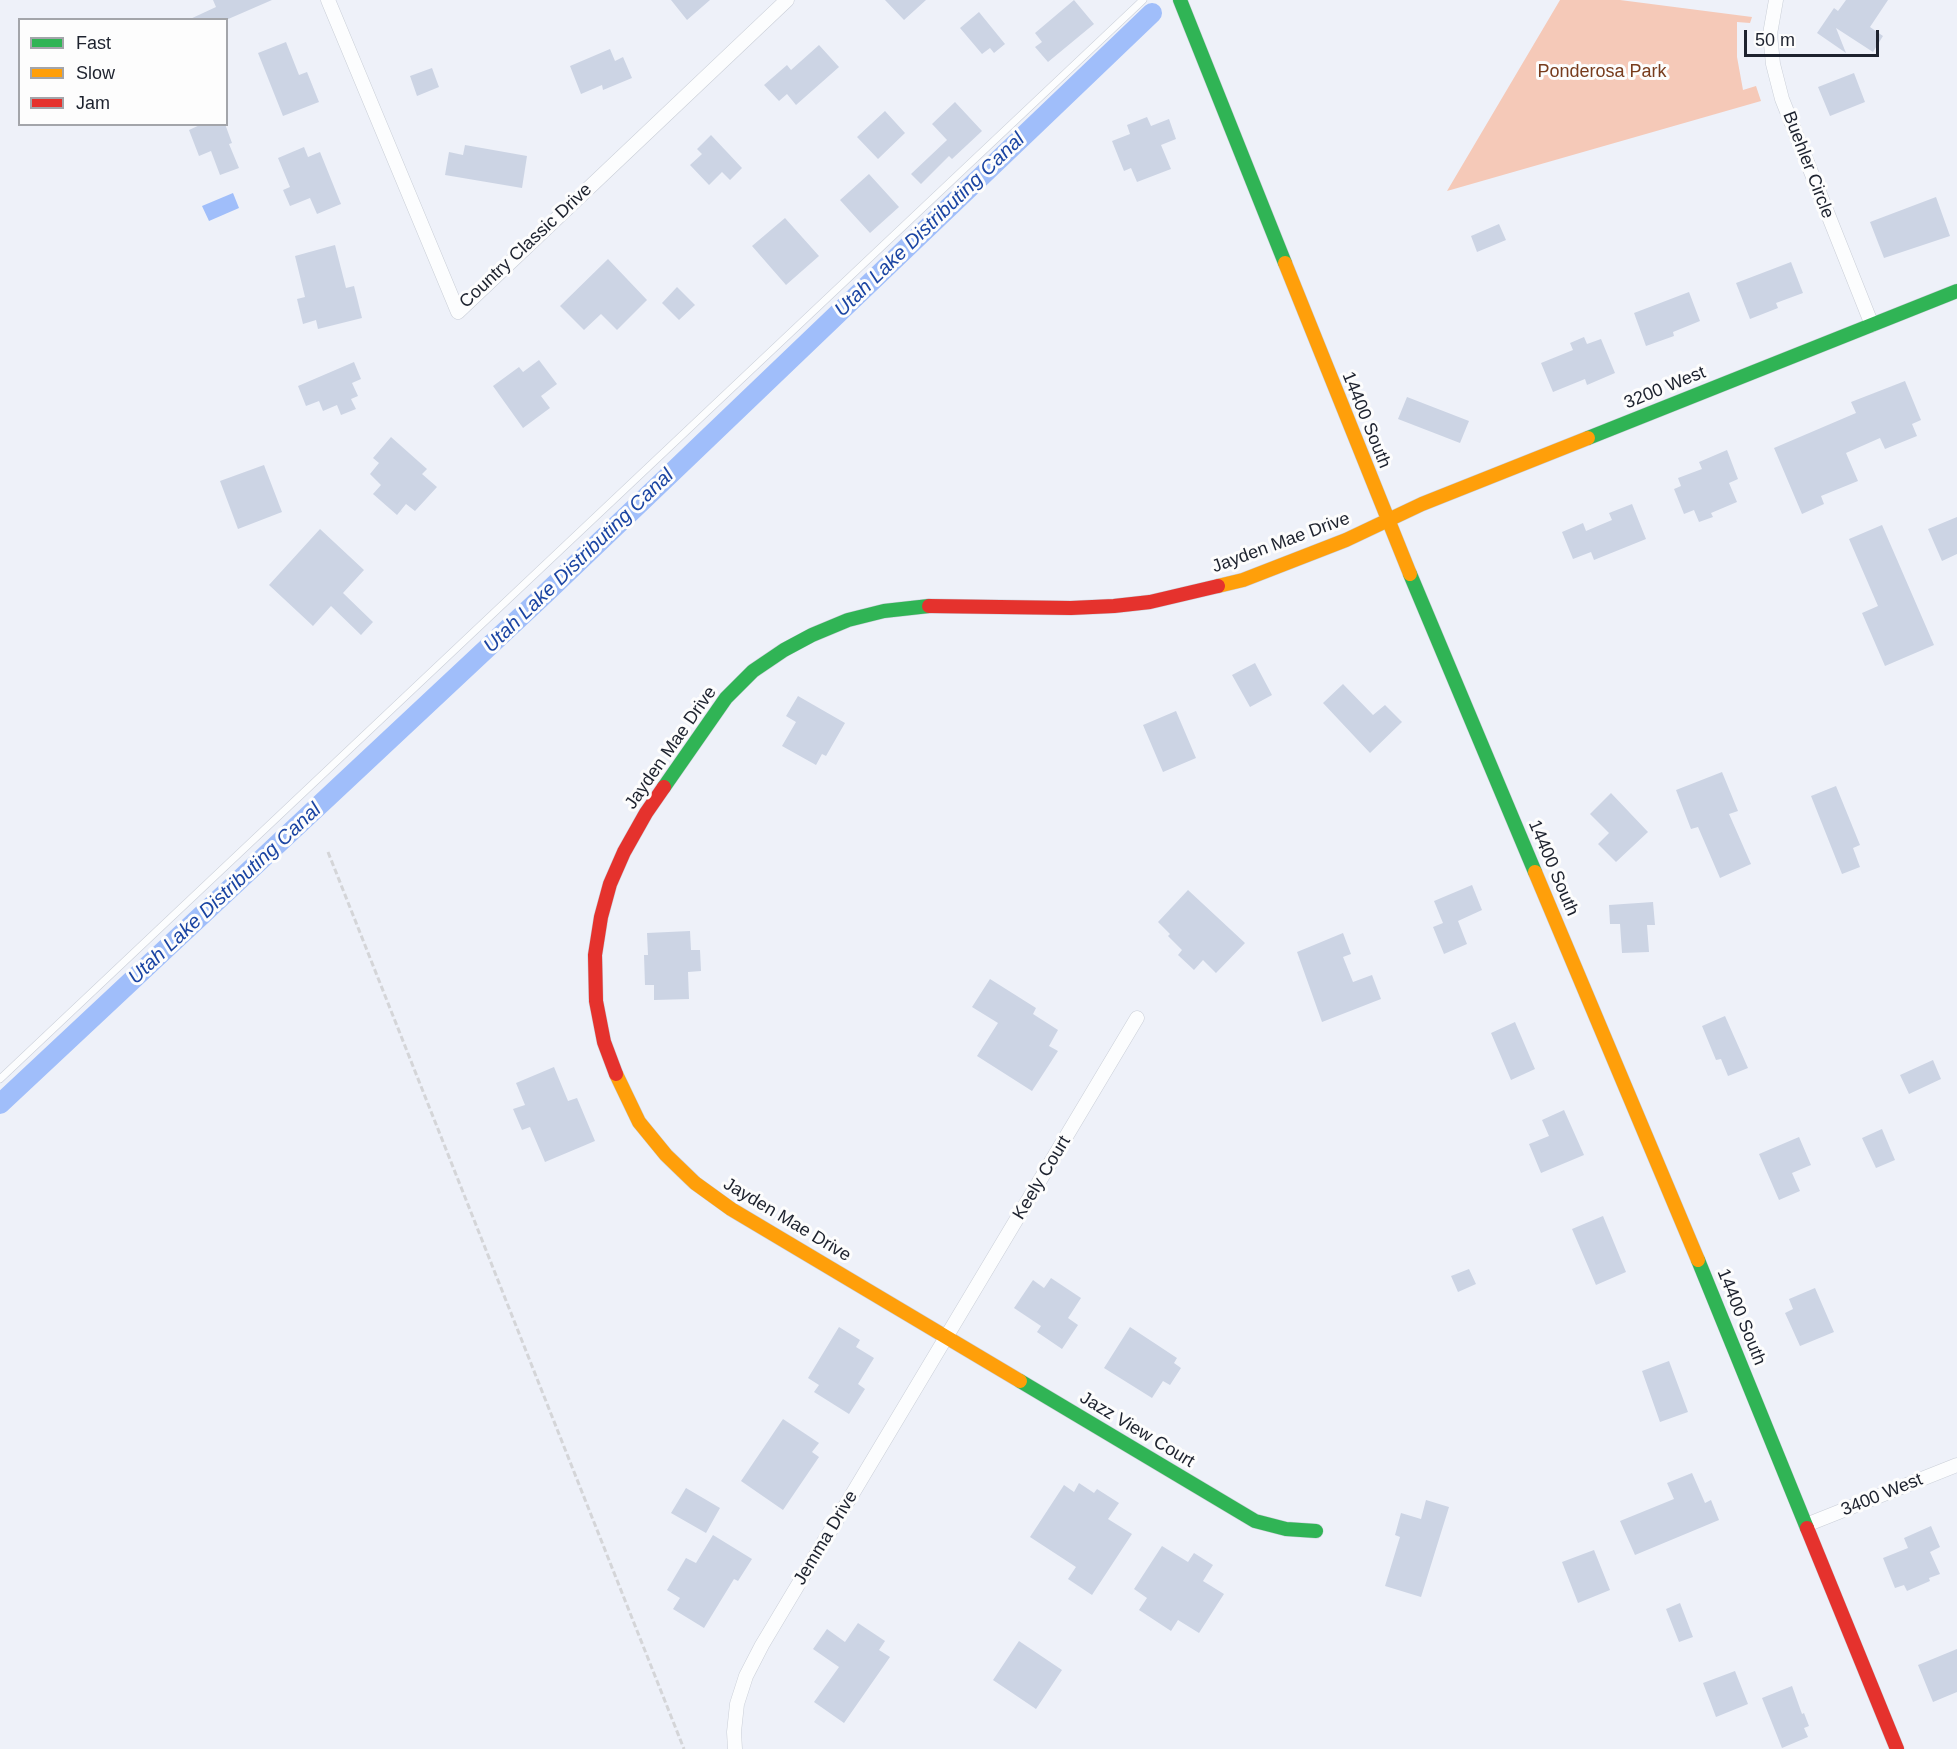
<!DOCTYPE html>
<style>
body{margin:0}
#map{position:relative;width:1957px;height:1749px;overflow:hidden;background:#eef1f9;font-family:Arial,sans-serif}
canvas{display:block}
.legend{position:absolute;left:18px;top:18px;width:210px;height:108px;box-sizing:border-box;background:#fdfdfd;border:2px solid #a3a5aa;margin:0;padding:8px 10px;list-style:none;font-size:18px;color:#1d222e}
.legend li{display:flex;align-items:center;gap:12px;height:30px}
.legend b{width:30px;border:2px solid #a3a5aa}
.scale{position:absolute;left:1744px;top:30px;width:135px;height:27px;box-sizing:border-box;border:3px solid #1d222e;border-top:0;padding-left:8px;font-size:18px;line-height:21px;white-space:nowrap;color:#1d222e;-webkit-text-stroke:4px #fdfdfd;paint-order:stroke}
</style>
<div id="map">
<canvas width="1957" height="1749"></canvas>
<ul class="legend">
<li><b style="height:8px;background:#30b455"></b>Fast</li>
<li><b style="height:8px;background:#ff9f0a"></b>Slow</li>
<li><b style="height:8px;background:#e5322d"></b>Jam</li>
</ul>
<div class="scale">50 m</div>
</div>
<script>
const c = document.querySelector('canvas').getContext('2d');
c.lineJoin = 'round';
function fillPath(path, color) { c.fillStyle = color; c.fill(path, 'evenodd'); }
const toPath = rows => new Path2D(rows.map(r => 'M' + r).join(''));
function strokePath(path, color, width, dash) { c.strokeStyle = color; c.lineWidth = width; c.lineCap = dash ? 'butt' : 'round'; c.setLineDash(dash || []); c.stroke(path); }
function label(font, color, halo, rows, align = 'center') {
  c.font = font + ' Arial,sans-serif'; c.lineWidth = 6; c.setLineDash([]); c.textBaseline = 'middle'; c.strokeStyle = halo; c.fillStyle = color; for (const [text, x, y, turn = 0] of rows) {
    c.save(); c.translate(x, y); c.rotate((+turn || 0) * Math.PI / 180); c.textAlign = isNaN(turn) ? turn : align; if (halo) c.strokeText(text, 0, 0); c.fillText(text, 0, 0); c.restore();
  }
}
const green = toPath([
 [1560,0,1620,0,1752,17,1750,23,1737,22,1737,57,1743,90,1756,86,1761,101,1447,191]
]);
const water = toPath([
 [233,193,239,208,209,221,202,206]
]);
const canal = toPath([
 [0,1104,545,594,1152,13]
]);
const building = toPath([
 [213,0,272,0,226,20,188,20,216,7],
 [671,0,710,0,687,20],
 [885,0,926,0,904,20],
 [1074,0,1094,24,1048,62,1035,47,1042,42,1035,33],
 [1846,0,1888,0,1870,27,1883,36,1873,52,1836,28,1846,53,1817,33,1834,8,1838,11],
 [979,12,1005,44,994,53,990,48,982,54,960,28],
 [286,42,299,75,307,72,319,102,283,116,258,53],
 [819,45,839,67,796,105,787,94,779,101,764,85,787,65,791,70],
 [610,49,615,61,623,57,632,78,603,90,602,85,581,94,570,66],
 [432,68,439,87,417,96,410,76],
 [1854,73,1865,102,1830,116,1818,87],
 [955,102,982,131,952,159,949,156,921,184,911,174,947,140,932,124],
 [885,111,905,133,878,159,857,137],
 [1147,117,1151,126,1169,119,1176,139,1161,145,1171,169,1137,182,1131,168,1124,171,1112,141,1130,134,1127,125],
 [202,124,225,124,232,143,229,144,239,168,220,175,211,151,199,156,189,130],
 [711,135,742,168,730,180,722,172,709,185,690,165,702,154,697,149],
 [465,145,527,156,522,188,445,175,449,152,463,155],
 [304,147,308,157,320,152,341,204,317,214,310,198,290,206,283,190,290,187,278,158],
 [869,174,899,207,870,233,840,200],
 [1936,197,1950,236,1884,258,1870,222],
 [785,218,819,256,786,285,752,246],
 [1499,224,1506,240,1477,252,1471,236],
 [335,245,346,288,354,286,362,318,318,329,316,320,303,324,297,299,305,297,295,256],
 [608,259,647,300,617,330,601,314,584,330,560,306],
 [1791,262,1803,293,1776,303,1778,308,1750,319,1736,283],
 [677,287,695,305,679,320,662,303],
 [1689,292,1700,321,1673,332,1674,336,1646,346,1634,313],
 [1584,337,1587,344,1601,339,1615,373,1587,385,1585,379,1553,392,1541,363,1573,350,1570,343],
 [539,360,557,384,541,396,550,408,523,428,493,386,519,367,523,372],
 [354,362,361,379,352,383,358,396,351,399,356,409,341,415,337,405,323,411,319,401,306,406,298,386],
 [1905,381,1921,420,1912,424,1917,436,1885,449,1880,438,1846,453,1858,481,1821,496,1824,504,1802,514,1774,448,1856,413,1851,402],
 [1407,397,1469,421,1460,443,1398,419],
 [391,437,427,469,422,474,437,487,415,511,406,504,397,515,373,494,381,485,370,474,379,463,373,458],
 [1727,450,1738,479,1729,483,1737,502,1711,513,1713,517,1699,522,1694,510,1684,514,1674,489,1681,486,1678,478,1702,469,1699,462],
 [264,465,282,512,238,529,220,481],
 [1632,504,1646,539,1594,560,1591,552,1573,559,1562,532,1583,523,1586,531,1612,520,1609,513],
 [1957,517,1957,554,1942,561,1928,529],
 [1882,525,1934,645,1885,666,1862,613,1878,606,1849,539],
 [320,529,364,570,343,593,373,622,361,635,331,606,313,626,269,585],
 [1255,663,1272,695,1250,707,1232,675],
 [1343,684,1373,715,1385,705,1402,722,1370,753,1323,703],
 [798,696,845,723,826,756,822,754,816,765,782,746,796,722,786,716],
 [1176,711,1196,758,1163,772,1143,725],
 [1722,772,1738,811,1729,814,1751,864,1720,878,1698,827,1691,829,1676,790],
 [1836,786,1860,845,1853,848,1860,867,1842,874,1811,796],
 [1611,793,1648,832,1616,862,1598,844,1609,833,1590,814],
 [1472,885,1482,910,1458,921,1467,944,1444,954,1433,927,1443,923,1434,901],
 [1188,890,1245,943,1216,973,1203,960,1194,970,1178,955,1182,950,1168,936,1170,934,1158,922],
 [1653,902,1655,925,1647,925,1649,952,1622,953,1620,924,1610,924,1609,905],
 [690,931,691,950,700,950,701,971,688,972,689,999,654,1000,654,985,645,985,644,955,648,955,647,933],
 [1343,933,1351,954,1343,957,1353,982,1372,975,1381,999,1322,1022,1297,952],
 [990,979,1036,1008,1033,1014,1058,1030,1049,1046,1058,1051,1032,1091,977,1056,998,1023,972,1007],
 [1725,1016,1748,1068,1728,1076,1721,1059,1716,1060,1702,1026],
 [1515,1022,1535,1069,1511,1080,1491,1033],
 [1933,1060,1941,1079,1909,1094,1900,1075],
 [554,1067,568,1101,577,1098,595,1141,545,1162,530,1127,522,1130,513,1109,525,1105,516,1083],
 [1564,1110,1584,1155,1541,1173,1529,1144,1549,1136,1542,1120],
 [1882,1129,1895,1160,1876,1168,1862,1138],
 [1799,1137,1811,1165,1792,1173,1800,1191,1779,1200,1759,1154],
 [1603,1216,1626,1272,1596,1285,1572,1229],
 [1469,1269,1476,1284,1458,1292,1451,1276],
 [1051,1278,1081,1298,1068,1318,1078,1325,1062,1349,1037,1332,1041,1326,1014,1308,1033,1280,1044,1288],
 [1815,1288,1834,1332,1800,1346,1785,1313,1793,1309,1789,1299],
 [839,1327,860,1340,856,1347,874,1358,858,1384,865,1389,849,1414,814,1392,819,1385,808,1378],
 [1130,1327,1177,1358,1174,1363,1181,1368,1170,1385,1163,1381,1152,1398,1104,1368],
 [1669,1361,1688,1412,1660,1422,1642,1371],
 [783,1419,819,1443,812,1452,819,1457,783,1510,741,1481],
 [1692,1473,1705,1503,1711,1500,1719,1520,1635,1555,1620,1521,1674,1499,1667,1483],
 [1079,1483,1094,1493,1097,1489,1119,1503,1108,1519,1132,1534,1092,1595,1068,1579,1076,1567,1030,1537,1064,1485,1074,1492],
 [686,1488,720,1508,706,1533,671,1513],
 [1426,1500,1449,1507,1421,1597,1385,1586,1400,1537,1395,1535,1401,1513,1421,1519],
 [1931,1526,1940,1547,1930,1552,1940,1574,1929,1578,1930,1581,1907,1591,1904,1585,1895,1588,1883,1558,1908,1548,1904,1538],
 [713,1535,752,1559,738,1581,734,1579,704,1628,673,1609,680,1598,667,1590,686,1558,696,1563],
 [1162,1546,1188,1562,1194,1553,1213,1565,1203,1581,1224,1594,1199,1633,1178,1620,1171,1631,1139,1610,1147,1598,1134,1589],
 [1594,1550,1610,1590,1578,1603,1562,1562],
 [1680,1603,1693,1637,1679,1642,1666,1609],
 [858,1623,885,1641,879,1650,890,1657,844,1723,814,1702,839,1667,813,1649,827,1629,845,1642],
 [1019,1641,1062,1670,1036,1709,993,1680],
 [1957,1649,1957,1692,1933,1702,1918,1665],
 [1735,1671,1748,1704,1716,1717,1703,1683],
 [1792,1686,1802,1714,1804,1713,1809,1726,1804,1728,1808,1737,1782,1748,1762,1698]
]);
const path = toPath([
 [328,852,684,1749]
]);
const lane = toPath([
 [0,1079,1143,0]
]);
const street = toPath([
 [328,0,458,312,787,0],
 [1776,0,1770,34,1773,64,1782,99,1872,325],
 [1806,1525,1957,1465],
 [735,1749,734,1732,737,1704,746,1676,762,1645,1137,1018]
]);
const fast = toPath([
 [1180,0,1285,263],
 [1588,438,1957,291],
 [1410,574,1535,872],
 [664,787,726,698,753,671,784,650,812,635,848,620,884,611,929,606],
 [1698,1260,1807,1528],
 [1020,1381,1255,1521,1286,1529,1316,1531]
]);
const slow = toPath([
 [1285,263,1410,574],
 [1218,586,1243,580,1346,540,1422,504,1588,438],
 [1535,872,1698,1260],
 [616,1074,639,1122,666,1155,695,1183,731,1209,1020,1381]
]);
const jam = toPath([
 [929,606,1071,608,1114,606,1150,602,1218,586],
 [616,1074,604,1042,596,1001,595,955,601,917,610,884,624,852,646,813,664,787],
 [1807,1528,1897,1749]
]);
const parkNames = [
 ["Ponderosa Park",1602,72]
];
const streetNames = [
 ["Buehler Circle",1808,165,69],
 ["Country Classic Drive",526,246,-43],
 ["3200 West",1665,388,-22],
 ["14400 South",1366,420,68],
 ["Jayden Mae Drive",1281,543,-20],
 ["Jayden Mae Drive",671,748,-55],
 ["14400 South",1553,868,67],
 ["Keely Court",1042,1178,-59],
 ["Jayden Mae Drive",787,1220,31],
 ["14400 South",1741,1317,68],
 ["Jazz View Court",1137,1430,31],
 ["3400 West",1882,1495,-22],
 ["Jemma Drive",826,1538,-59]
];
const waterNames = [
 ["Utah Lake Distributing Canal",930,225,-44],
 ["Utah Lake Distributing Canal",579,561,-44],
 ["Utah Lake Distributing Canal",225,894,-43]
];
fillPath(green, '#f5c9b8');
fillPath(water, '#a0befa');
strokePath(canal, '#a0befa', 20);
fillPath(building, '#ccd4e4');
strokePath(lane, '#c9ced7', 8);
strokePath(street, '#c9ced7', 15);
strokePath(fast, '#c9ced7', 15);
strokePath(slow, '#c9ced7', 15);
strokePath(jam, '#c9ced7', 15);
strokePath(path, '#d4d5d8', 3, [6, 3]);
strokePath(lane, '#fcfdfe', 7);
strokePath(street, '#fcfdfe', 14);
strokePath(fast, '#30b455', 14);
strokePath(slow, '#ff9f0a', 14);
strokePath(jam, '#e5322d', 14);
label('18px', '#783c1d', '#fdfdfd', parkNames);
label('18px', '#1d222e', '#fdfdfd', streetNames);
label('italic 20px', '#1a44a2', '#fdfdfd', waterNames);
</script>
